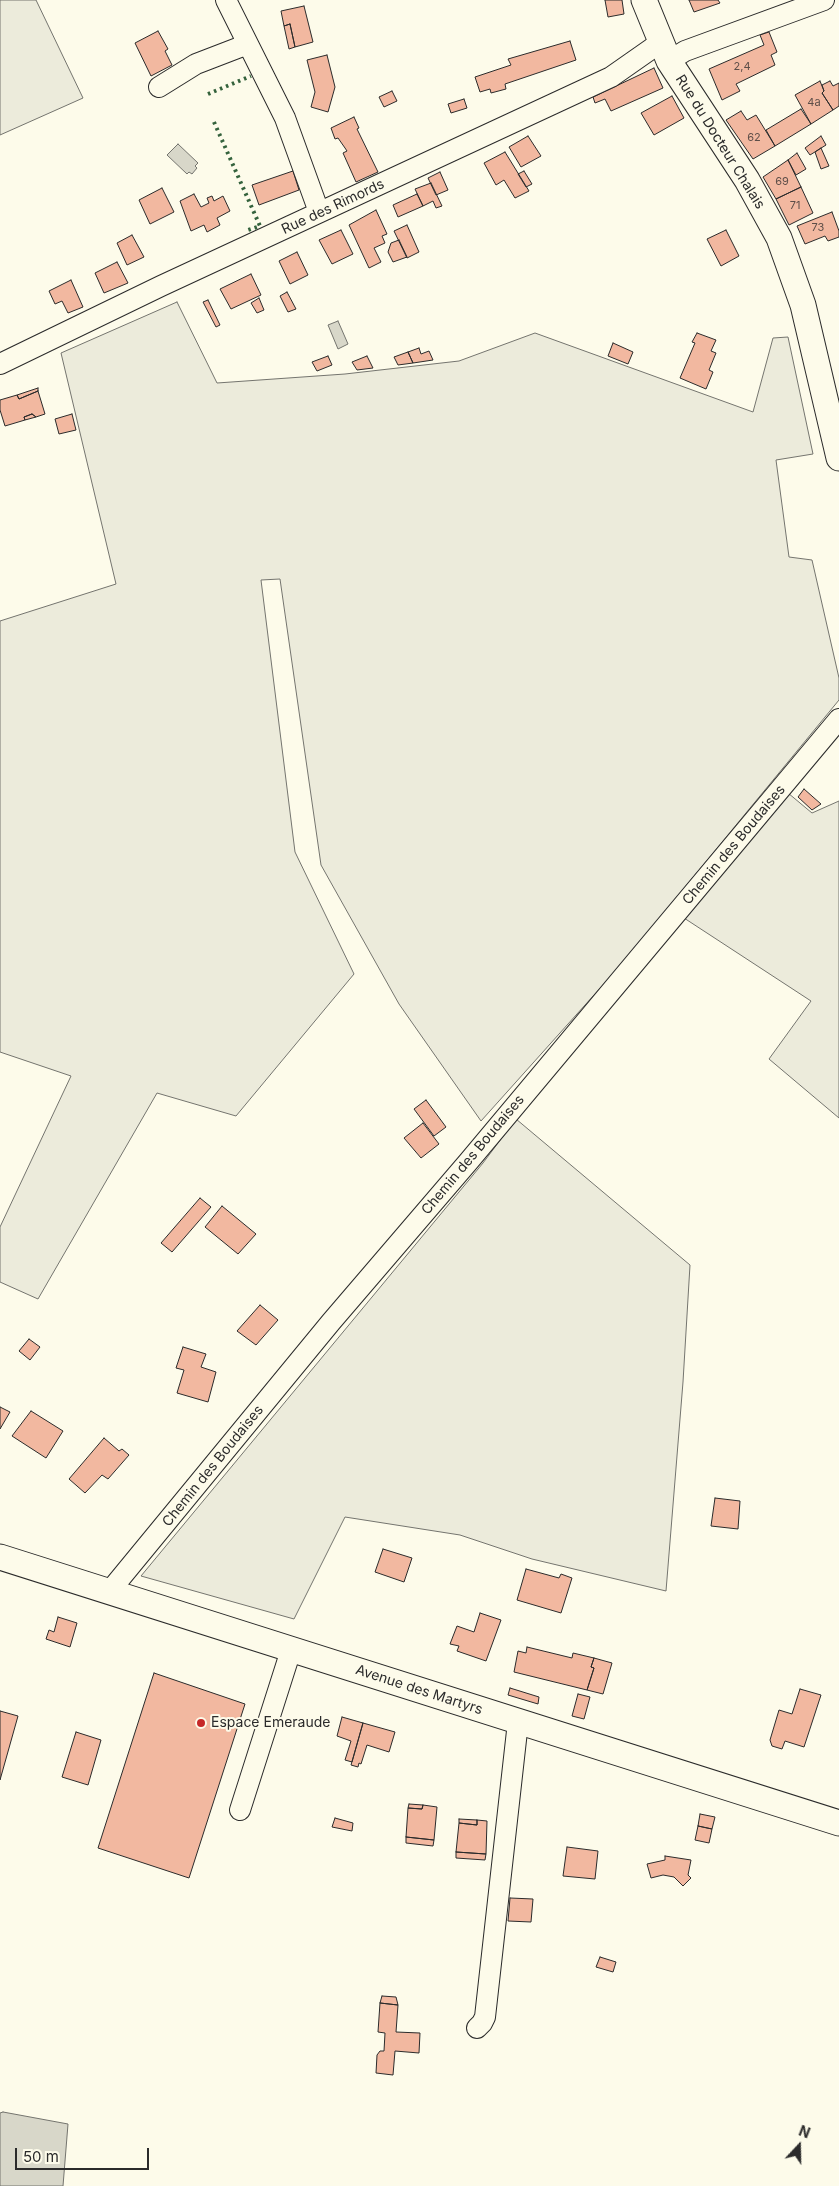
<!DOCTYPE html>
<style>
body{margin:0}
#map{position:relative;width:839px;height:2186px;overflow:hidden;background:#fdfbea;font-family:Inter,sans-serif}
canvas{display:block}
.north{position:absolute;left:774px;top:2121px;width:50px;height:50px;-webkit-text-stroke:4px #fdfbea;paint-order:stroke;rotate:21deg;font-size:14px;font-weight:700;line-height:20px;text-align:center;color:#2b2b2b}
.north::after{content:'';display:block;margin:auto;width:18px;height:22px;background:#2b2b2b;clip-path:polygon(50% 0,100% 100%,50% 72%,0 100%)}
.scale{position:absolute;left:15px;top:2148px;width:134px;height:22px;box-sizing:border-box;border:2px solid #2b2b2b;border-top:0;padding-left:6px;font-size:15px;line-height:18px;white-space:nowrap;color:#2b2b2b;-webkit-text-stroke:4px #fdfbea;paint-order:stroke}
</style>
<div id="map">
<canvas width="839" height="2186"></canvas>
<div class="north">N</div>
<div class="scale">50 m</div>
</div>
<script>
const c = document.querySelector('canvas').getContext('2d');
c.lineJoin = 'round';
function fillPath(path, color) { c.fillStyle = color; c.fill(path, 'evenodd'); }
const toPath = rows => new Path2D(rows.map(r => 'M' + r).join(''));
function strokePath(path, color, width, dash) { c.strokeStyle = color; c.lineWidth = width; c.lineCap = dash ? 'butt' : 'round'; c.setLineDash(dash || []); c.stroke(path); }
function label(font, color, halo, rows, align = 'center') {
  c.font = font + ' Inter,sans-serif'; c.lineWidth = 4; c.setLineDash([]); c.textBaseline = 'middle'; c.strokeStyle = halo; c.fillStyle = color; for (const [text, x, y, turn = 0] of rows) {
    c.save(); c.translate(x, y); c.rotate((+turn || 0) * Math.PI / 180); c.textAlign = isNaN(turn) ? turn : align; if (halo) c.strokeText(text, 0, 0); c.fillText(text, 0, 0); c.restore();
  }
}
const green = toPath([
 [0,0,36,0,83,98,0,135,0,0],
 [177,302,217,383,345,374,459,361,535,333,753,412,773,338,788,337,813,454,776,460,789,557,812,560,839,678,839,700,620,966,481,1121,399,1004,321,865,280,579,261,580,295,852,354,974,236,1116,157,1093,38,1299,0,1282,0,1227,71,1076,0,1052,0,621,116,584,61,353,177,302],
 [788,793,812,813,839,801,839,1118,769,1059,811,1001,684,918,788,793],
 [516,1119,690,1265,683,1382,666,1591,532,1559,460,1535,345,1517,294,1619,141,1576,483,1163,516,1119]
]);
const water = toPath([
 [178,144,198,163,195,166,197,168,192,174,189,172,187,174,167,155,178,144],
 [338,321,348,344,338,349,328,325,338,321],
 [3,2112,68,2124,63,2186,0,2186,0,2113,3,2112]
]);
const building = toPath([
 [605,0,622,0,624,14,608,17,605,0],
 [689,0,718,0,720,3,694,12,689,0],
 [304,6,313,42,295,47,290,24,284,26,281,11,304,6],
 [290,24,295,47,289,49,284,26,290,24],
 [158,31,168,49,165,51,172,65,151,76,135,43,158,31],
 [769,32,777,52,771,55,775,65,736,84,740,91,722,100,709,69,764,45,760,35,769,32],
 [570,41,576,60,505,84,506,89,491,93,490,89,480,92,475,77,511,65,508,59,570,41],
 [327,55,335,87,328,112,311,107,315,92,307,60,327,55],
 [654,68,663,88,611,111,605,99,595,103,593,97,654,68],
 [820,81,824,91,822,93,833,110,811,124,795,95,820,81],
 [830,81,833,86,839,83,839,106,833,110,822,93,824,91,822,85,830,81],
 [392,91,397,101,384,107,379,97,392,91],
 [672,96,684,118,654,135,641,113,672,96],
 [464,99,467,108,451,113,448,104,464,99],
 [801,109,811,124,775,146,766,130,801,109],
 [741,111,747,120,756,115,775,146,753,159,726,120,741,111],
 [354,117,359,128,357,129,378,172,356,182,343,153,347,151,345,148,338,138,335,139,331,128,354,117],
 [528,136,541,156,521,167,509,147,528,136],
 [821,136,826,145,810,155,805,148,821,136],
 [821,148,829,166,821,169,815,152,821,148],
 [505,152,529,191,515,198,504,180,496,185,484,163,505,152],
 [797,153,806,169,796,175,788,160,797,153],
 [788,160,801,187,776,199,763,177,788,160],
 [293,171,299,190,259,205,252,185,293,171],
 [524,171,532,184,526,187,518,174,524,171],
 [440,172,448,190,436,195,428,178,440,172],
 [431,183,442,206,436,208,433,201,423,206,415,189,431,183],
 [801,187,813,213,789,225,776,199,801,187],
 [162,188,174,212,150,224,139,200,162,188],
 [194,194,201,207,209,203,207,198,212,196,214,201,223,196,230,211,217,218,220,225,207,232,204,225,191,231,180,201,194,194],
 [417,194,423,206,398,217,393,205,417,194],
 [376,210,387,234,382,236,385,243,374,248,381,262,369,268,349,225,376,210],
 [832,212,839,231,839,237,828,241,825,236,805,244,797,226,832,212],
 [407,225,419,252,407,258,394,231,407,225],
 [341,230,353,254,332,264,319,240,341,230],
 [726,230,739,256,721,266,707,239,726,230],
 [132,235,144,257,127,265,117,243,132,235],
 [399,240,407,257,393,262,388,252,391,243,399,240],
 [297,252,308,275,290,284,279,261,297,252],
 [117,262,128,283,104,293,95,273,117,262],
 [251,274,261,295,231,309,220,289,251,274],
 [71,280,83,307,68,313,62,301,55,304,49,291,71,280],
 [287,292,296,309,288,312,280,296,287,292],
 [259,298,264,310,257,313,251,303,259,298],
 [208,300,220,325,216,327,203,302,208,300],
 [697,333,716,340,711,351,716,353,709,370,713,372,706,389,680,378,695,343,692,342,697,333],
 [613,343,633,352,628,364,608,356,613,343],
 [419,348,421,354,429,351,433,360,413,363,408,352,419,348],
 [408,352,413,363,398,365,394,357,408,352],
 [328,356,332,365,317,371,312,362,328,356],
 [367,356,373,368,357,370,352,362,367,356],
 [38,388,38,391,19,399,17,395,38,388],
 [38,391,45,414,36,417,32,414,24,417,25,420,5,426,0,410,0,400,17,395,19,399,38,391],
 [32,414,36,417,25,420,24,417,32,414],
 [72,414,76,430,59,434,55,419,72,414],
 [804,789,821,804,812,810,798,797,804,789],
 [426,1100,446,1127,434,1136,414,1109,426,1100],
 [423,1123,439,1144,421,1158,404,1138,423,1123],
 [200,1198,211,1207,172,1252,161,1243,200,1198],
 [222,1206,256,1234,238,1254,205,1227,222,1206],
 [260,1305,278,1320,256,1345,237,1331,260,1305],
 [29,1339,40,1347,30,1360,19,1351,29,1339],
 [183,1347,206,1354,201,1367,216,1372,208,1402,177,1393,184,1370,176,1368,183,1347],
 [0,1407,10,1412,0,1429,0,1407],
 [31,1411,63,1431,46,1458,12,1436,31,1411],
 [104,1438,119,1451,122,1449,129,1455,108,1479,102,1475,85,1493,69,1479,104,1438],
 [715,1498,740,1501,738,1529,711,1526,715,1498],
 [383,1549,412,1558,404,1582,375,1572,383,1549],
 [526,1569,559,1578,561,1574,572,1578,561,1613,517,1600,526,1569],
 [480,1613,501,1620,486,1661,457,1651,459,1646,450,1644,457,1626,474,1632,480,1613],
 [58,1617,77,1623,70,1647,46,1639,49,1630,54,1632,58,1617],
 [527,1647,572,1658,573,1653,594,1658,591,1667,594,1668,587,1690,514,1672,518,1651,526,1653,527,1647],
 [594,1658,612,1663,603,1694,587,1690,594,1668,591,1667,594,1658],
 [154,1673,245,1704,189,1878,98,1848,154,1673],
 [510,1688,539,1697,538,1704,508,1695,510,1688],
 [800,1689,821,1695,804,1747,785,1741,782,1749,772,1746,770,1740,779,1710,792,1714,800,1689],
 [578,1694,590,1697,584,1719,572,1716,578,1694],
 [0,1711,18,1716,0,1780,0,1711],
 [342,1717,363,1723,352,1762,345,1760,351,1741,337,1736,342,1717],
 [363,1723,395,1732,389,1752,367,1745,361,1764,359,1763,358,1767,351,1765,363,1723],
 [76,1732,101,1740,88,1785,62,1777,76,1732],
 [409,1804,423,1805,422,1809,408,1808,409,1804],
 [423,1805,437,1807,434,1840,406,1837,408,1808,422,1809,423,1805],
 [700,1814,715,1817,712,1829,698,1826,700,1814],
 [335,1818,353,1823,352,1831,332,1827,335,1818],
 [459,1819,477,1820,477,1825,459,1823,459,1819],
 [477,1820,487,1821,486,1854,456,1852,459,1823,477,1825,477,1820],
 [698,1826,712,1829,709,1843,695,1840,698,1826],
 [406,1837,434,1840,433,1846,406,1843,406,1837],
 [567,1847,598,1851,595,1879,563,1876,567,1847],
 [456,1852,486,1854,485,1860,456,1858,456,1852],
 [665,1856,691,1860,688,1875,691,1878,683,1886,674,1877,663,1875,651,1878,647,1864,665,1860,665,1856],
 [510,1898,533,1899,531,1922,508,1921,510,1898],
 [600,1957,616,1962,613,1972,596,1967,600,1957],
 [382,1996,396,1997,398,2005,380,2003,382,1996],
 [380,2003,398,2005,396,2032,420,2033,419,2053,395,2051,393,2075,376,2073,377,2055,380,2051,384,2051,385,2033,378,2032,380,2003]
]);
const minor = toPath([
 [226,0,285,118,319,212],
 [669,61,685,51,824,0],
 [159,87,196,64,248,44],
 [0,364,161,286,611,77,661,42],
 [109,1592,331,1322,469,1161,839,719],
 [240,1810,291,1650],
 [477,2028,482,2023,485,2017,518,1722]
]);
const major = toPath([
 [644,0,669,61,747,180,779,238,803,305,839,458],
 [0,1557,839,1823]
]);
const hedge = toPath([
 [208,94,251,76],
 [214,122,260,226,245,231]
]);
const markers = [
 [201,1723,5,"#c62828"]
];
const numberNames = [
 ["2,4",742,67],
 ["4a",814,103],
 ["62",754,138],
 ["69",782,182],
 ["71",795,206],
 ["73",818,228]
];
const streetNames = [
 ["Rue du Docteur Chalais",720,142,58],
 ["Rue des Rimords",333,207,-25],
 ["Chemin des Boudaises",734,845,-50],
 ["Chemin des Boudaises",473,1155,-50],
 ["Chemin des Boudaises",213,1466,-51],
 ["Avenue des Martyrs",419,1690,18]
];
const poiNames = [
 ["Espace Emeraude",211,1723]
];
fillPath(green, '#ecebdb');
strokePath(green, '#74746e', 1);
fillPath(water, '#d8d7c9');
strokePath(water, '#74746e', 1);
fillPath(building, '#f2b8a0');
strokePath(building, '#2b2b2b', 1);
strokePath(minor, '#2b2b2b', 22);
strokePath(major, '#2b2b2b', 27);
strokePath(minor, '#fdfbea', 20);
strokePath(major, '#fdfbea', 25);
strokePath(hedge, '#34623c', 4, [2.5, 4]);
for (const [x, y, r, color] of markers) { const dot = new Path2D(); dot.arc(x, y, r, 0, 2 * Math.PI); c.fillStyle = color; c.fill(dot); strokePath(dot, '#fdfbea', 2); }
label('11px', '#5d4e48', null, numberNames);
label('14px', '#2b2b2b', '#fdfbea', streetNames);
label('14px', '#2b2b2b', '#fdfbea', poiNames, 'left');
</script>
